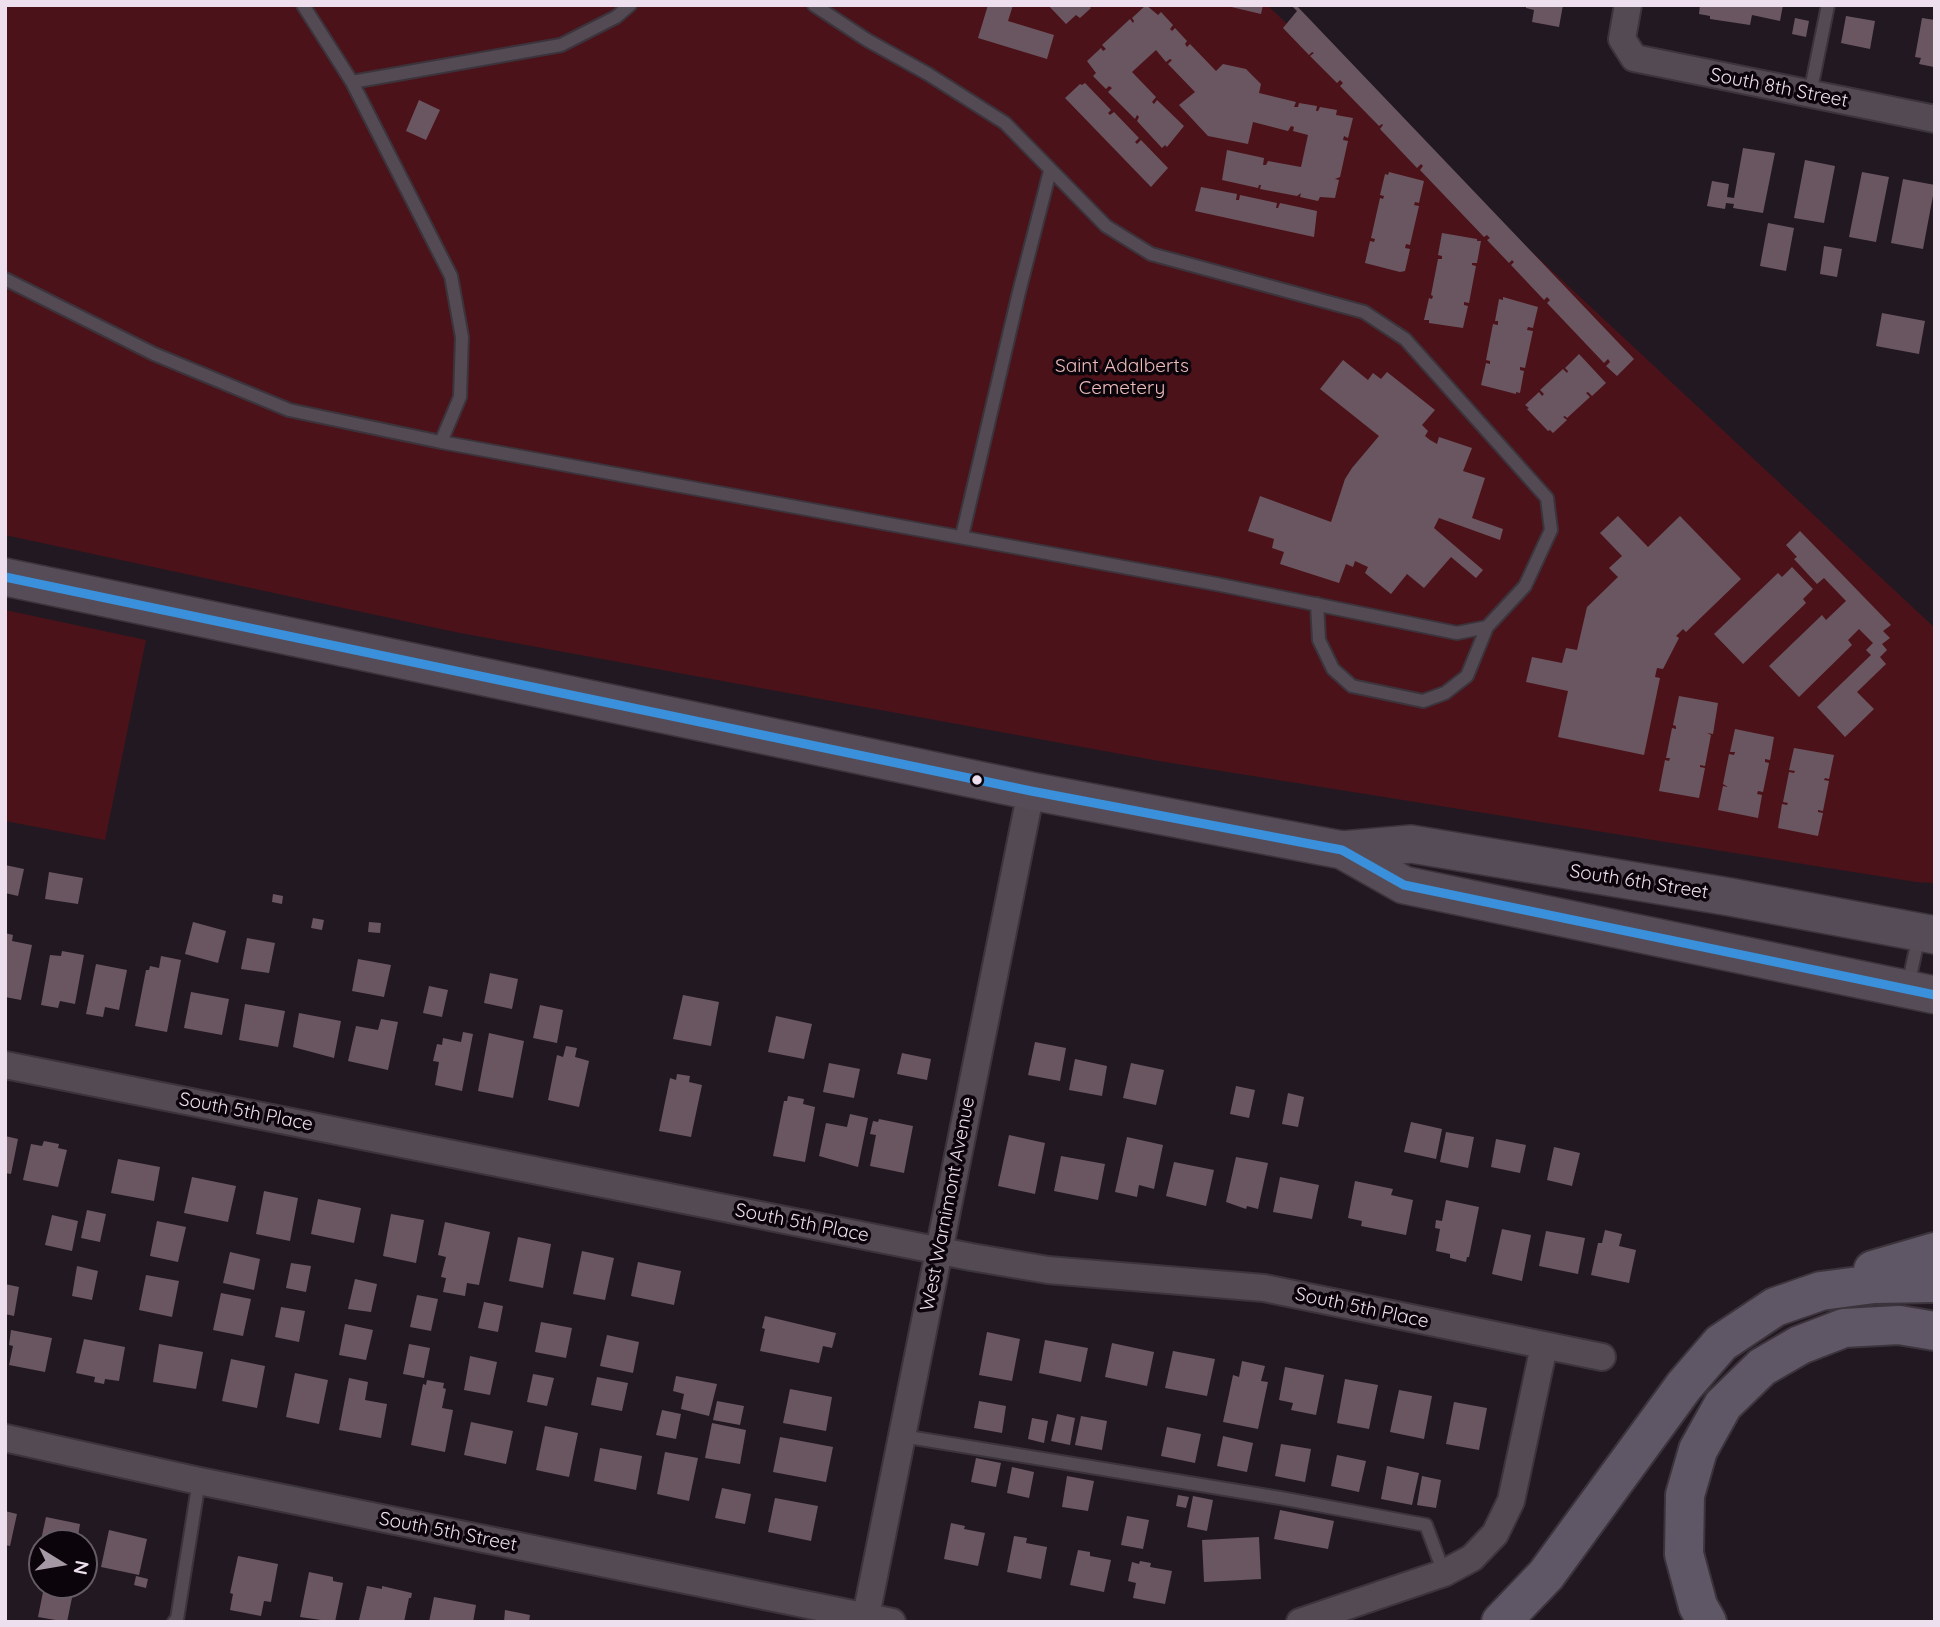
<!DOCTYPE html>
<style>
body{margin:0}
#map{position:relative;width:1940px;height:1627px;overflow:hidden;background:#221822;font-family:Quicksand,sans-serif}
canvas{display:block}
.frame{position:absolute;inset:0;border:7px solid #eddfed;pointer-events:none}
.north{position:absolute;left:28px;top:1529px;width:70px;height:70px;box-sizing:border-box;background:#0b040b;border:2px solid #655c65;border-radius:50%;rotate:101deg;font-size:19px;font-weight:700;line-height:28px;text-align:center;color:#eddfed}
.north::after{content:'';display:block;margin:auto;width:24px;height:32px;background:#a699a6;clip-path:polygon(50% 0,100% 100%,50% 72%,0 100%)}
</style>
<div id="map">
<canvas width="1940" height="1627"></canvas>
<div class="frame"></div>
<div class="north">N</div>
</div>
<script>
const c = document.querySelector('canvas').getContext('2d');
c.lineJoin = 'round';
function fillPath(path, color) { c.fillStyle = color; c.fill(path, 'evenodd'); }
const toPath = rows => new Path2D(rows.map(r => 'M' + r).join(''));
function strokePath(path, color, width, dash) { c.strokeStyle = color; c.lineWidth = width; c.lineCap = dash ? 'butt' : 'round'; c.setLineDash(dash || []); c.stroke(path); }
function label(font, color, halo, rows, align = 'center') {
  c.font = font + ' Quicksand,sans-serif'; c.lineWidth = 7; c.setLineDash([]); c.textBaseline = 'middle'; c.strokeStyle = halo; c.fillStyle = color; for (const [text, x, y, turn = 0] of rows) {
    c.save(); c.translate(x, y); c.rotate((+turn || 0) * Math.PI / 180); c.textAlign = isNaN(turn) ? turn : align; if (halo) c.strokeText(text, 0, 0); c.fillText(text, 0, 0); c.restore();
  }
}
const green = toPath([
 [5,5,1267,5,1935,628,1935,883,1916,882,1159,761,455,632,5,535],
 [5,610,146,640,105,840,5,821]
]);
const building = toPath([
 [988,5,1013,5,1008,21,1054,35,1047,59,978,38],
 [1048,5,1088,5,1091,8,1080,18,1076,15,1066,24],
 [1146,5,1158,15,1161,12,1173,25,1170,29,1172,31,1175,28,1187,41,1185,44,1187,47,1190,44,1216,71,1223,64,1246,69,1261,84,1259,93,1296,102,1294,107,1298,107,1299,103,1317,106,1316,111,1318,111,1320,107,1337,110,1336,115,1353,118,1348,138,1344,136,1343,140,1348,141,1340,177,1335,179,1339,180,1335,198,1320,197,1318,201,1300,197,1301,193,1297,196,1260,189,1261,185,1259,185,1258,188,1222,180,1227,150,1264,158,1263,165,1266,165,1268,161,1301,167,1308,135,1293,131,1294,127,1291,126,1288,131,1253,122,1248,144,1208,136,1179,105,1195,92,1168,64,1172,60,1170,59,1166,62,1156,50,1132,72,1156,97,1152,102,1154,104,1157,100,1184,126,1167,147,1165,145,1162,148,1137,121,1139,117,1137,115,1135,119,1108,92,1112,88,1109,86,1106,89,1093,76,1096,73,1087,61,1101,48,1103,51,1106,49,1102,45,1130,19,1133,23,1134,21,1132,18],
 [1223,5,1263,5,1261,14],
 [1291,5,1296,5,1634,359,1617,376,1606,366,1610,362,1608,359,1604,363,1547,303,1550,300,1547,297,1544,300,1511,265,1514,262,1512,260,1509,263,1487,240,1490,238,1487,235,1484,237,1420,170,1423,166,1421,164,1417,168,1380,129,1383,125,1382,124,1379,126,1340,86,1343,83,1340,80,1337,83,1310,56,1314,53,1312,52,1309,55,1283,28,1297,11],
 [1526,5,1563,5,1559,27,1532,22,1534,10,1526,8],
 [1700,5,1783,5,1780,21,1752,15,1750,25,1710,19,1710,16,1699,14],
 [1846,16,1875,21,1870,49,1841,43],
 [1795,18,1809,21,1806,37,1792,34],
 [1922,18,1935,20,1934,67,1919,64,1921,58,1915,57],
 [1085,83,1111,110,1108,113,1110,115,1114,112,1139,138,1135,142,1137,144,1141,140,1168,168,1151,187,1065,98,1080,84,1082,85],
 [419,100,440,110,426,140,406,131],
 [1743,148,1775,153,1763,213,1733,208,1734,204,1726,203,1725,209,1707,206,1712,181,1729,184,1727,197,1734,198],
 [1805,160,1835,166,1824,223,1794,218],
 [1389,172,1424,181,1419,203,1415,202,1414,205,1419,206,1410,245,1406,244,1405,248,1410,249,1405,271,1400,272,1365,263,1370,241,1374,242,1375,239,1371,238,1380,198,1383,199,1384,196,1380,195,1385,174,1388,175],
 [1862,172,1889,177,1876,242,1849,237],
 [1903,179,1935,185,1923,249,1891,243],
 [1201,187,1237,194,1236,200,1239,200,1240,195,1277,203,1276,208,1278,208,1280,203,1317,211,1314,237,1195,211],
 [1768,223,1794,228,1786,271,1760,266],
 [1442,233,1477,239,1477,241,1481,241,1477,263,1472,263,1472,265,1476,266,1469,303,1464,302,1464,305,1468,306,1463,328,1429,323,1429,320,1424,320,1429,298,1432,299,1433,296,1431,295,1438,259,1442,259,1442,256,1438,255],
 [1824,246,1842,249,1837,277,1820,274],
 [1503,297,1538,307,1533,328,1528,327,1527,330,1533,331,1525,368,1520,367,1520,370,1524,371,1520,393,1516,392,1516,394,1481,385,1486,363,1490,364,1490,361,1486,360,1493,324,1498,325,1498,321,1495,321,1499,299,1503,300],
 [1882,313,1925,321,1919,354,1876,346],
 [1579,354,1606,383,1592,396,1588,392,1586,393,1590,397,1567,418,1565,416,1563,417,1567,420,1553,433,1550,430,1548,431,1527,409,1529,408,1525,405,1539,392,1542,396,1544,394,1540,390,1563,369,1567,373,1568,371,1565,368],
 [1343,360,1368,380,1373,373,1381,379,1387,372,1435,410,1422,425,1428,431,1425,436,1430,440,1437,444,1439,437,1472,448,1463,471,1485,478,1472,518,1503,529,1500,540,1439,518,1434,528,1483,570,1476,578,1451,557,1424,588,1407,574,1391,594,1365,573,1368,567,1355,561,1353,567,1346,564,1339,583,1280,564,1284,552,1272,548,1274,539,1248,531,1260,496,1331,522,1345,479,1352,468,1379,436,1320,389],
 [1618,516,1648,547,1680,516,1741,579,1686,632,1683,629,1676,636,1679,638,1663,669,1657,668,1655,677,1660,678,1644,755,1558,737,1568,691,1526,682,1532,657,1562,663,1566,648,1577,650,1587,607,1618,577,1609,568,1622,556,1600,533],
 [1800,531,1891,625,1883,631,1890,638,1882,644,1887,650,1880,657,1886,664,1857,692,1874,709,1845,737,1817,707,1871,655,1866,650,1873,643,1859,629,1848,640,1852,645,1799,697,1769,666,1822,615,1826,620,1846,601,1824,578,1817,584,1794,559,1797,557,1786,545],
 [1792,567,1813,589,1803,599,1806,603,1743,664,1714,634,1778,573,1782,577],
 [1679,696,1718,703,1713,734,1707,733,1711,735,1705,766,1700,765,1700,767,1705,768,1699,798,1659,791,1665,760,1669,761,1670,758,1666,758,1672,728,1676,729,1676,726,1673,725],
 [1735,729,1774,737,1770,760,1765,759,1765,762,1769,763,1763,792,1758,791,1757,794,1762,795,1758,818,1718,810,1723,786,1728,787,1723,784,1729,754,1734,755,1735,752,1730,752],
 [1794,748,1834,755,1829,779,1825,778,1824,780,1829,781,1823,811,1818,810,1818,812,1823,813,1818,836,1778,828,1782,804,1787,805,1788,803,1783,802,1789,772,1794,773,1795,771,1789,770],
 [5,865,24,869,18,896,5,893],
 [49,872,83,878,78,904,45,899],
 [273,894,283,896,282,904,272,902],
 [313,918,324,920,322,930,311,928],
 [193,922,226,931,218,963,185,954],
 [369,922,381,923,380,933,368,932],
 [5,933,13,935,12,941,32,945,21,1000,5,997],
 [247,938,275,943,269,973,241,969],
 [62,951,84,955,75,1004,60,1001,58,1008,41,1005,50,955,61,956],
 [161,956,181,960,167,1032,135,1026,146,970,149,970,150,966,159,968],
 [358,959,391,965,384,997,352,991],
 [96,964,127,970,119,1010,105,1007,103,1017,86,1014],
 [490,973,518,979,512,1009,484,1003],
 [429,986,448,990,442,1017,423,1013],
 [191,992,229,999,222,1035,184,1028],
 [683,995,719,1002,711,1046,673,1039],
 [245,1004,285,1011,278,1047,239,1040],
 [540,1005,563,1010,557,1043,533,1038],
 [299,1013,341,1021,334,1058,293,1047],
 [776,1016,812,1024,804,1059,768,1052],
 [381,1019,398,1022,388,1070,348,1061,356,1026,378,1030],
 [463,1032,473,1034,462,1091,435,1085,439,1062,433,1061,437,1044,442,1045,443,1038,461,1042],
 [489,1033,524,1041,513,1098,478,1091],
 [1035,1042,1066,1048,1060,1081,1028,1075],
 [566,1046,577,1048,575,1057,589,1061,579,1107,548,1100,557,1055,563,1057],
 [902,1053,931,1059,927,1080,897,1074],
 [1075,1059,1107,1066,1102,1096,1069,1090],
 [829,1063,860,1069,854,1098,823,1092],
 [1131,1063,1164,1070,1156,1105,1123,1098],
 [677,1074,690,1076,689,1082,702,1085,691,1137,659,1131,670,1078,676,1080],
 [1236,1086,1255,1090,1249,1118,1230,1114],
 [1288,1093,1304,1097,1298,1127,1282,1124],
 [788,1096,804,1099,803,1104,815,1107,805,1162,773,1156,784,1101,787,1101],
 [850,1114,868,1118,858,1167,819,1156,826,1123,847,1127],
 [879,1119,913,1126,904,1173,870,1166,876,1135,870,1134,873,1121,878,1122],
 [1411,1122,1442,1129,1436,1159,1404,1152],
 [1446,1132,1474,1137,1468,1168,1440,1162],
 [1009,1135,1045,1143,1035,1194,998,1186],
 [5,1136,18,1139,11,1174,5,1173],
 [1127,1137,1163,1145,1154,1189,1139,1185,1137,1197,1115,1192],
 [1496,1139,1526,1145,1520,1173,1491,1167],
 [44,1141,59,1144,58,1148,67,1150,58,1187,23,1180,31,1144,42,1146],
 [1554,1147,1580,1153,1572,1186,1547,1180],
 [1061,1156,1105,1164,1098,1200,1054,1191],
 [1236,1157,1268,1163,1258,1209,1247,1206,1246,1209,1226,1202],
 [118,1159,160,1167,154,1201,111,1193],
 [1174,1162,1214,1170,1206,1206,1166,1196],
 [192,1177,236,1186,228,1222,184,1213],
 [1280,1177,1319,1185,1312,1219,1273,1212],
 [1355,1181,1393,1189,1391,1195,1413,1200,1406,1235,1361,1226,1362,1221,1348,1218],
 [264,1191,298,1198,290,1241,256,1234],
 [318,1199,361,1208,354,1243,311,1234],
 [1446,1200,1479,1207,1469,1257,1467,1257,1466,1262,1450,1258,1450,1254,1436,1251,1440,1229,1435,1228,1436,1220,1442,1221],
 [87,1210,106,1214,100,1242,81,1238],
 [391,1214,424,1220,416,1263,383,1256],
 [52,1215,78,1221,72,1251,45,1245],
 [157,1221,186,1227,178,1262,150,1256],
 [445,1222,490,1232,479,1285,467,1283,465,1296,443,1292,446,1278,441,1277,446,1257,438,1255],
 [1502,1229,1531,1235,1522,1281,1492,1274],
 [1605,1230,1622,1234,1619,1246,1636,1250,1629,1283,1591,1275,1598,1243,1602,1243],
 [1546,1231,1585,1238,1578,1274,1539,1266],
 [518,1237,551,1244,543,1288,509,1281],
 [582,1251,614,1258,605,1300,573,1294],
 [230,1252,260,1259,254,1290,223,1283],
 [638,1262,681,1271,674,1305,631,1296],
 [291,1263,311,1266,306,1292,286,1288],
 [77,1266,98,1271,92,1300,72,1296],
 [146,1275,179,1281,172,1317,139,1310],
 [355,1279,377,1284,371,1312,348,1309],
 [5,1284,19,1287,14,1316,5,1314],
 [221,1293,251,1299,243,1336,213,1330],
 [417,1295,438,1299,431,1331,410,1327],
 [484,1302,503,1306,498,1332,478,1328],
 [281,1307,305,1311,299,1342,275,1337],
 [765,1316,836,1333,832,1348,823,1346,819,1363,760,1351,765,1329,762,1328],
 [541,1322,572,1328,566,1358,535,1352],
 [345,1324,373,1330,366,1360,339,1355],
 [11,1330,52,1338,45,1372,9,1365,13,1346,9,1345],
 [987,1332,1020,1339,1012,1381,979,1375],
 [607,1335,639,1342,633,1373,600,1366],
 [84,1339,125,1347,119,1381,105,1379,104,1384,94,1382,95,1377,76,1373],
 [1045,1340,1088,1348,1081,1382,1039,1373],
 [1112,1343,1154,1352,1147,1386,1105,1377],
 [159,1344,203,1352,196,1389,153,1382],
 [409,1344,430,1348,424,1378,403,1374],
 [1173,1351,1215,1359,1207,1396,1165,1388],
 [470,1356,497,1362,490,1395,464,1390],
 [231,1359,265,1366,257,1408,222,1401],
 [1242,1361,1265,1366,1261,1381,1268,1382,1258,1429,1223,1422,1233,1375,1239,1377],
 [1285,1367,1324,1375,1316,1415,1291,1410,1293,1403,1279,1400],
 [295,1373,328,1380,319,1424,286,1417],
 [533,1374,554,1378,547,1406,527,1402],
 [676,1376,717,1384,709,1416,681,1409,684,1394,673,1391],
 [597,1377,628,1383,622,1411,591,1405],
 [349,1378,368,1382,365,1400,387,1404,381,1438,339,1430],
 [1345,1379,1378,1385,1369,1429,1337,1423],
 [427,1380,444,1383,443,1388,446,1389,442,1408,453,1410,445,1452,411,1445,423,1384,426,1385],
 [790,1389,832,1397,826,1431,783,1423],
 [1399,1390,1432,1396,1424,1439,1390,1432],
 [717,1401,744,1406,740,1425,713,1420],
 [979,1401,1006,1406,1002,1433,974,1428],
 [1454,1402,1487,1408,1479,1450,1446,1444],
 [662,1410,681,1414,676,1439,656,1435],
 [1057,1414,1075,1418,1070,1445,1051,1441],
 [1081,1416,1107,1421,1102,1450,1075,1445],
 [1032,1418,1048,1421,1044,1443,1028,1439],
 [471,1422,513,1431,506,1464,464,1455],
 [712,1423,746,1430,740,1464,705,1458],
 [545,1426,578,1433,569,1477,536,1470],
 [1167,1427,1201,1434,1195,1463,1161,1456],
 [1223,1436,1253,1443,1247,1472,1217,1466],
 [780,1437,833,1447,826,1482,773,1472],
 [1281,1444,1311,1449,1305,1482,1275,1476],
 [600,1448,642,1456,636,1490,594,1481],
 [665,1452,698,1458,689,1501,657,1494],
 [1337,1455,1366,1461,1359,1492,1331,1486],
 [976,1458,1001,1463,996,1487,971,1482],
 [1387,1466,1419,1473,1412,1505,1381,1499],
 [1012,1467,1034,1472,1029,1498,1007,1493],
 [1067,1476,1094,1481,1088,1511,1062,1507],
 [1422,1476,1441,1480,1436,1508,1417,1505],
 [722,1488,751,1494,745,1524,715,1518],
 [1178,1495,1189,1497,1186,1508,1176,1506],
 [1193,1496,1213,1500,1207,1531,1187,1527],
 [775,1498,818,1506,811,1541,768,1532],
 [1280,1510,1334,1521,1328,1549,1274,1539],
 [5,1511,17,1514,10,1546,5,1545],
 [1127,1516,1149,1520,1143,1549,1121,1545],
 [46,1517,80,1524,77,1543,42,1543,42,1550,39,1549],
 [951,1523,965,1526,964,1529,985,1533,978,1566,944,1559],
 [109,1530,147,1539,139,1575,101,1567],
 [1014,1536,1027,1538,1026,1543,1047,1547,1041,1579,1007,1572],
 [1259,1537,1261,1579,1204,1582,1202,1540],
 [1078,1550,1090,1552,1090,1556,1111,1560,1104,1592,1070,1585],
 [238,1556,278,1564,271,1602,264,1601,261,1616,230,1610,233,1594,230,1593],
 [1140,1561,1151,1563,1150,1567,1172,1571,1165,1604,1133,1598,1136,1583,1128,1581,1132,1562,1139,1564],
 [309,1572,333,1577,333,1581,343,1583,335,1622,300,1617],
 [136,1576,148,1579,146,1588,134,1585],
 [367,1586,382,1589,382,1586,412,1593,411,1598,409,1598,404,1622,359,1620],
 [44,1587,73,1593,67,1622,38,1617],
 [434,1597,476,1605,473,1622,429,1622],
 [505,1610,530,1615,529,1622,504,1622]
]);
const lane = toPath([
 [303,5,352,82,451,276,462,337,460,397,441,442],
 [352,82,561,45,616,17,630,5],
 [1810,94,1828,5],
 [5,279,154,354,289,410,441,442,1216,584,1457,633,1487,627,1525,586,1551,530,1547,498,1405,339,1364,312,1151,254,1106,226,1005,123,928,74,867,40,814,5],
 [962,536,1019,292,1050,171],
 [1317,604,1319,640,1333,669,1352,686,1423,701,1445,693,1467,676,1487,627],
 [1908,986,1919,935],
 [902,1436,1280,1498,1426,1525,1444,1573],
 [174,1622,177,1619,199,1481]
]);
const street = toPath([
 [1628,5,1622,39,1634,58,1935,119],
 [5,1065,971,1257,1048,1270,1264,1288,1602,1357],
 [5,1438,199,1481,892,1622],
 [866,1616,1031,791],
 [1300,1622,1444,1573,1472,1558,1495,1534,1511,1501,1544,1346]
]);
const secondary = toPath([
 [5,577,1031,791,1342,850,1411,844,1730,897,1935,935],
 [1342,850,1404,885,1935,995]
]);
const highway = toPath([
 [1873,1270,1935,1252],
 [1501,1622,1546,1575,1684,1386,1721,1343,1775,1307,1821,1291,1874,1284,1935,1283],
 [1707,1622,1698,1606,1684,1554,1685,1495,1698,1450,1723,1405,1762,1367,1800,1345,1844,1328,1899,1325,1935,1331]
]);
const bus1 = toPath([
 [5,577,1031,791,1342,850,1404,885,1935,995]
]);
const markers = [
 [977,780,6,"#eddfed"]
];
const streetNames = [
 ["South 8th Street",1779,88,11],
 ["South 6th Street",1639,882,9],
 ["South 5th Place",246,1112,11],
 ["West Warnimont Avenue",948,1204,-79],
 ["South 5th Place",802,1223,11],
 ["South 5th Place",1362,1308,12],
 ["South 5th Street",448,1532,11]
];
const parkNames = [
 ["Saint Adalberts",1122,366],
 ["Cemetery",1122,388]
];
fillPath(green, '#4b1319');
fillPath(building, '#6a5661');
strokePath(lane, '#3c343c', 16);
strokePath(street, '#3c343c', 30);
strokePath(secondary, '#3c343c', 40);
strokePath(highway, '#3c343c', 42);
strokePath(lane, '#534a53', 12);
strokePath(street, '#534a53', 26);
strokePath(secondary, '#554c57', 37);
strokePath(highway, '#605766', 38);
strokePath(bus1, '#3a90db', 9);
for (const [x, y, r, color] of markers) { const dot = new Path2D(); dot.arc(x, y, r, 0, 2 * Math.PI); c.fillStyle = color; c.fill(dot); strokePath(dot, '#0b040b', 2.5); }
label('19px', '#eddfed', '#0b040b', streetNames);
label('19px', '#efbdbc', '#0b040b', parkNames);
</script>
